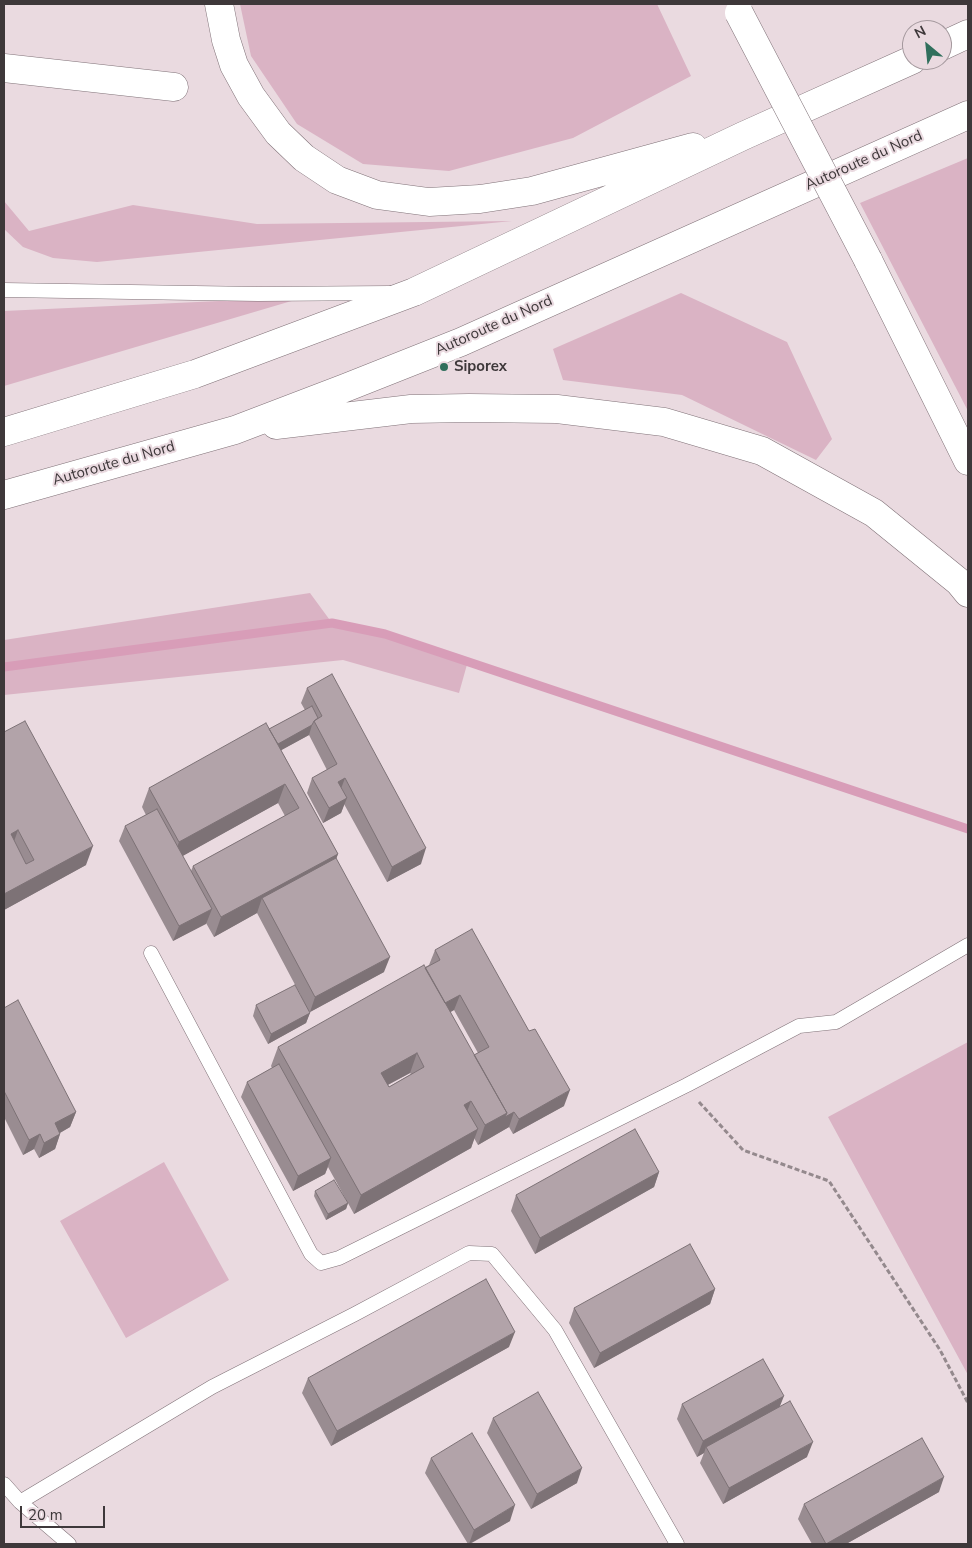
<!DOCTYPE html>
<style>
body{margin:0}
#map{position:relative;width:972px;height:1548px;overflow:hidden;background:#eadae0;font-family:"Nunito Sans",sans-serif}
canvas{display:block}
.frame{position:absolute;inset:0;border:5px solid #3e383a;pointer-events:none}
.north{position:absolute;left:902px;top:20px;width:50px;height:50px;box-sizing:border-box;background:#eadae0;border:1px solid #a5999e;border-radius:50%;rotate:332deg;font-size:14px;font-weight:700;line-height:20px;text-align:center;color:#3e383a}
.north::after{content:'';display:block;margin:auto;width:18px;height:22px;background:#306f5c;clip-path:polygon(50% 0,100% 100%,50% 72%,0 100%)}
.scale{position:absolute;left:20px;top:1506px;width:85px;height:22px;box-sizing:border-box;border:2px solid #3e383a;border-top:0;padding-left:6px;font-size:15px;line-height:18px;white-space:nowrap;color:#3e383a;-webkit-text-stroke:4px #eadae0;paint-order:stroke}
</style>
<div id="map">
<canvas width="972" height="1548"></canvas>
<div class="frame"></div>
<div class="north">N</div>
<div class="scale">20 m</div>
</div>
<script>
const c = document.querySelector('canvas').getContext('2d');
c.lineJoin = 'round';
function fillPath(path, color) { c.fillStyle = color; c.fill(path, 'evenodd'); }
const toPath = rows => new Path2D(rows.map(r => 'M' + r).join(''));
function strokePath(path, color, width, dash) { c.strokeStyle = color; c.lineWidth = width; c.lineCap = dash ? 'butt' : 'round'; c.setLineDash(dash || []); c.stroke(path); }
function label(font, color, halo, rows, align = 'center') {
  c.font = font + ' "Nunito Sans",sans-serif'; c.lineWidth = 4; c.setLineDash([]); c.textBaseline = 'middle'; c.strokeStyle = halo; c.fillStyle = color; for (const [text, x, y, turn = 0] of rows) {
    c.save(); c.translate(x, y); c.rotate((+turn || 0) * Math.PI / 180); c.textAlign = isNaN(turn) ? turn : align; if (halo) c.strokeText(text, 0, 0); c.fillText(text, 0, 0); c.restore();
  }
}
const green = toPath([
 [240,4,657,4,691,76,573,138,449,171,363,164,297,124,251,56],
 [968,158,968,411,860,203],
 [4,201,29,231,133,205,257,224,512,221,97,262,53,258,23,247,4,229],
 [681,293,787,342,832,439,816,460,682,395,563,380,553,349],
 [305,297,4,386,4,311],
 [310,593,332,623,412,643,468,661,459,693,343,660,4,695,4,640],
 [968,1042,968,1375,828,1117],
 [164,1162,229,1280,126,1338,60,1221]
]);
const stream = toPath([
 [4,667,332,623,385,634,968,829]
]);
const path = toPath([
 [699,1102,743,1150,829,1181,940,1350,968,1403]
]);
const service = toPath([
 [4,290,258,294,391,293],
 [151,953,311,1254,321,1263,339,1258,687,1085,799,1026,836,1022,968,945],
 [4,1484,20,1502,69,1544],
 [20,1502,212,1387,355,1314,469,1253,492,1254,555,1330,677,1544]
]);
const minor = toPath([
 [4,68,174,87]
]);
const motorway = toPath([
 [219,4,226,40,234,65,251,96,278,133,304,158,337,180,377,195,429,202,480,199,532,191,693,147],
 [942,46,968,34],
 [868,260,968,461],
 [276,425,411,409,469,408,557,409,664,422,762,451,874,513,959,582,968,593],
 [4,432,195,374,414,292,743,136,912,60],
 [4,495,235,430,345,388,461,342,968,115]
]);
const motorwayBridge = toPath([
 [739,13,868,260]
]);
const wall = toPath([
 [307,688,421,864,387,882,344,804,341,813,323,823,307,793,312,778,327,770,309,735,281,750,338,854,336,858,384,972,310,1012,306,1023,268,1044,253,1016,256,1005,301,996,257,913,214,937,206,923,173,941,119,841,125,826,146,815,142,807,149,788,269,729,305,710,301,703],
 [278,803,285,816,193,866,191,871,182,856],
 [4,732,86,865,4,910],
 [435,950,564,1106,513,1134,509,1127,478,1145,474,1138,471,1148,354,1214,328,1167,325,1174,293,1191,241,1097,247,1082,272,1068,271,1066,278,1047,429,965],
 [454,1010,478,1053,474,1055,450,1012],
 [410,1073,411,1074,389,1087,388,1085],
 [4,1008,76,1112,70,1127,60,1133,60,1134,55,1149,39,1158,34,1149,23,1155,4,1117],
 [659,1172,654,1187,535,1254,511,1211,516,1195],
 [315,1191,348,1203,346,1209,326,1220,314,1196],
 [715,1289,710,1304,594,1368,569,1323,574,1308],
 [509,1347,331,1446,302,1393,308,1378],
 [682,1404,780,1406,807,1457,723,1504,700,1463,704,1453,697,1457,677,1419],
 [493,1418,577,1483,531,1509,487,1433],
 [431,1458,510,1521,470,1544,468,1544,425,1473],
 [939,1492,846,1544,812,1544,798,1519,804,1504]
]);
const shadedWall = toPath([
 [312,725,309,735,267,758,271,747],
 [345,778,339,794,338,782],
 [285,784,278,803,172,862,179,842],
 [347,798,341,813,323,823,329,808],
 [18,830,11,850,11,834],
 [93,846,86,865,4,910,4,894],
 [426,848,421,864,387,882,392,867],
 [338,854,331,873,262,898,257,913,214,937,221,917],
 [212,909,206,924,173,941,179,926],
 [390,957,384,972,310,1012,315,997],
 [460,995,454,1010,437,1020,442,1005],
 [310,1013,306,1023,268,1044,271,1034],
 [417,1053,410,1073,374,1092,381,1073],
 [570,1090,564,1106,513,1134,519,1119],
 [471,1101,464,1120,464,1105],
 [76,1112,70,1127,49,1139,55,1123],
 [514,1112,509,1127,478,1145,485,1125,507,1113],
 [478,1129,471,1148,354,1214,361,1195],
 [40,1134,34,1149,23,1155,29,1140],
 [60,1134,55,1149,39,1158,44,1143],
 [331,1158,325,1174,293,1191,298,1176],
 [659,1172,654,1187,535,1254,540,1238],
 [348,1203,346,1209,326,1220,328,1214],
 [715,1289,710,1304,594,1368,600,1353],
 [515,1332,509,1347,331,1446,337,1431],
 [784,1396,778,1411,706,1447,704,1453,697,1457,703,1441],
 [813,1442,807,1457,723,1504,729,1488],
 [582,1468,577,1483,531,1509,537,1494],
 [944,1477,939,1492,846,1544,825,1544],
 [515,1505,510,1521,469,1544,474,1530]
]);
const building = toPath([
 [332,674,426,848,392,867,345,778,338,782,347,798,329,808,312,778,337,764,314,721,322,716,307,688,332,674],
 [312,706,318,718,314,721,312,725,278,744,269,729,312,706],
 [25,721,93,846,4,894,4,732,25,721],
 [18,830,34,860,26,864,11,834,18,830],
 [266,723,338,854,221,917,193,866,299,808,285,784,179,842,149,788,266,723],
 [157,809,212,909,179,926,125,826,157,809],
 [336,858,390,957,315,997,262,898,336,858],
 [472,929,529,1031,535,1029,570,1090,519,1119,514,1112,505,1117,507,1113,474,1055,489,1047,460,995,445,1003,425,968,440,960,435,950,472,929],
 [424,965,507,1113,485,1125,471,1101,464,1105,478,1129,361,1195,278,1047,424,965],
 [417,1053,424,1067,389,1087,381,1073,417,1053],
 [295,985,310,1013,271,1034,256,1005,295,985],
 [18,1000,76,1112,55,1123,60,1134,44,1143,40,1134,29,1140,4,1091,4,1008,18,1000],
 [279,1064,331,1158,298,1176,247,1082,279,1064],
 [635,1129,659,1172,540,1238,516,1195,635,1129],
 [334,1180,348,1203,328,1214,315,1191,334,1180],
 [690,1244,715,1289,600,1353,574,1308,690,1244],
 [486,1279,515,1332,337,1431,308,1378,486,1279],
 [763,1359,784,1396,703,1441,682,1404,763,1359],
 [538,1392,582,1468,537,1494,493,1418,538,1392],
 [790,1401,813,1442,729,1488,706,1447,790,1401],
 [472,1433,515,1505,474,1530,431,1458,472,1433],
 [922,1438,944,1477,826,1544,804,1504,922,1438]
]);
const markers = [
 [444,367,5,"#306f5c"]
];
const streetNames = [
 ["Autoroute du Nord",864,161,-24],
 ["Autoroute du Nord",494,326,-24],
 ["Autoroute du Nord",114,464,-16]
];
const poiNames = [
 ["Siporex",454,367]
];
fillPath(green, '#dab3c4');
strokePath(stream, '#d89db8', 9);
strokePath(service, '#807278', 15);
strokePath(minor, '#807278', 29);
strokePath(motorway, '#807278', 29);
strokePath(path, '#94898d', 3, [5, 2.5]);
strokePath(service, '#fff', 14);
strokePath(minor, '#fff', 28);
strokePath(motorway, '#fff', 28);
strokePath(motorwayBridge, '#807278', 29, []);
strokePath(motorwayBridge, '#fff', 28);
fillPath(wall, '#998c91');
fillPath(shadedWall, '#7d7276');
fillPath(building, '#b2a3a9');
strokePath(building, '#7d7276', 1);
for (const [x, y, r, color] of markers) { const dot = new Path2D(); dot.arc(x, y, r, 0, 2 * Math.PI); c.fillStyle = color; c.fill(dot); strokePath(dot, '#eadae0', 2); }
label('15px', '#3e383a', '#eadae0', streetNames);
label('bold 15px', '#3e383a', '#eadae0', poiNames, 'left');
</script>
